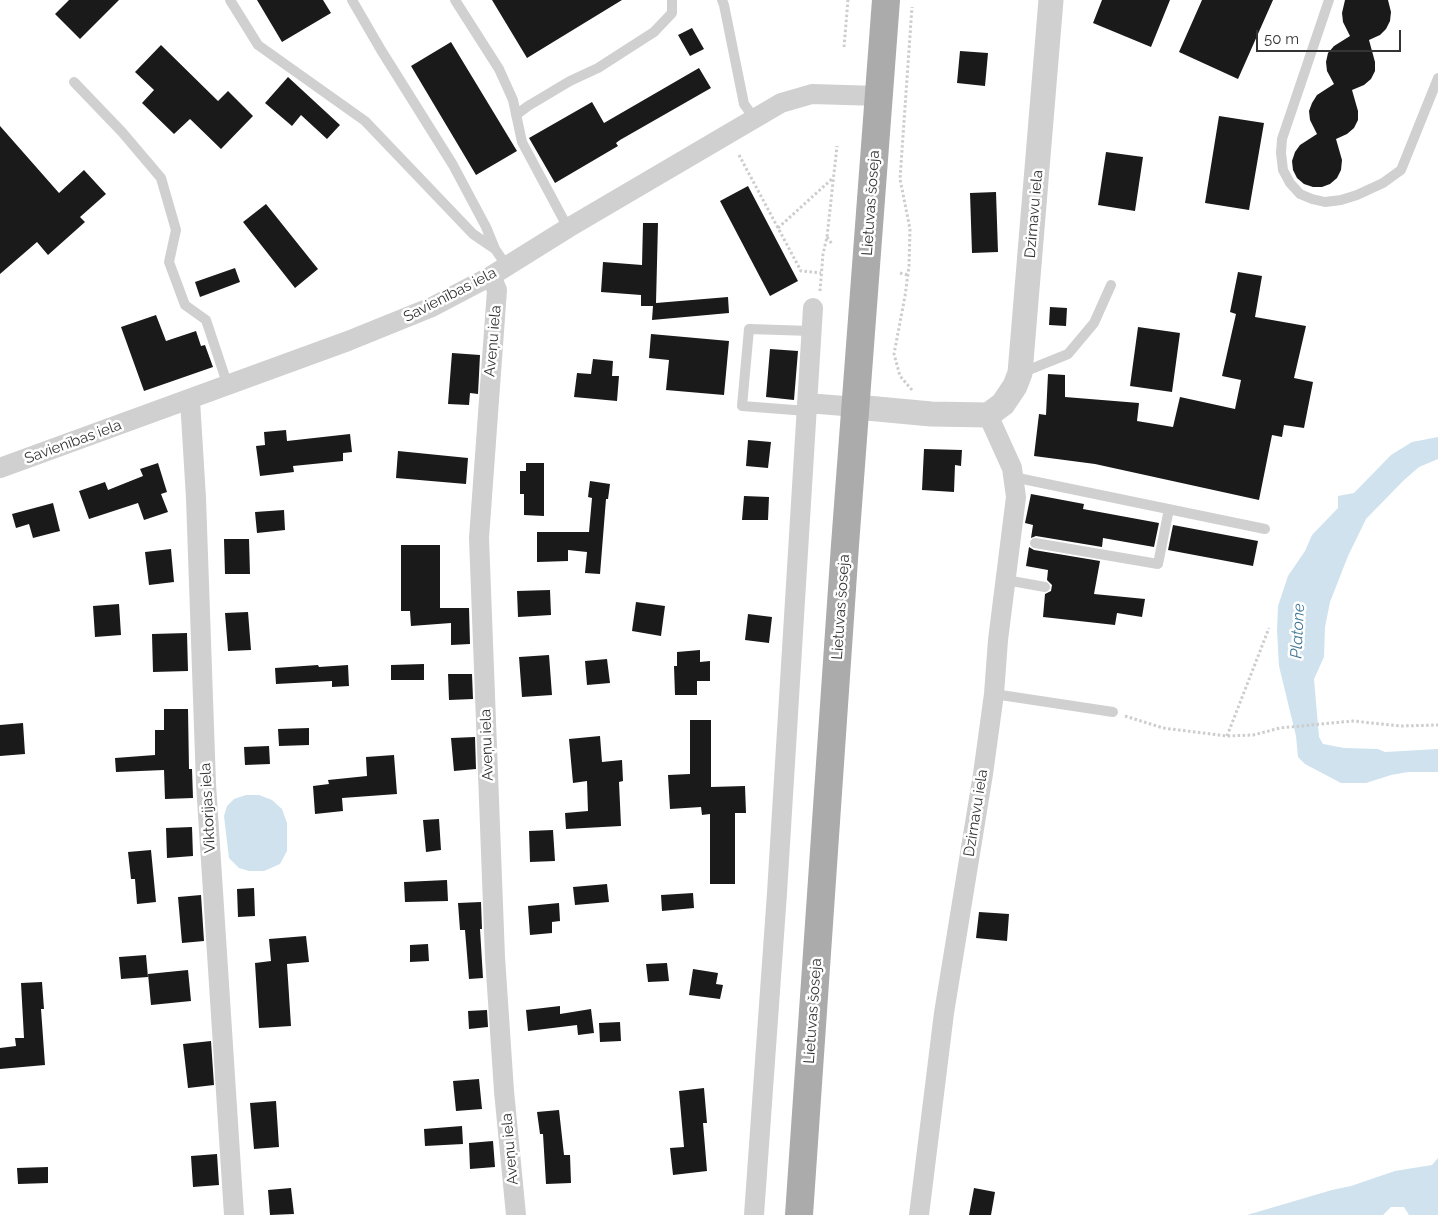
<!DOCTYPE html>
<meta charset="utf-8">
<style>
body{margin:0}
#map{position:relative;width:1438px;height:1215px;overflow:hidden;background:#fff;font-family:Raleway,sans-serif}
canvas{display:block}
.scale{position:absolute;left:1256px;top:30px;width:145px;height:22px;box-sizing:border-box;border:2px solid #333;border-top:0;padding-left:6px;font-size:15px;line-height:18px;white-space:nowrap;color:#333;-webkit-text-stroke:4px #fff;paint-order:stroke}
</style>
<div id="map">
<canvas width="1438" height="1215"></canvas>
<div class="scale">50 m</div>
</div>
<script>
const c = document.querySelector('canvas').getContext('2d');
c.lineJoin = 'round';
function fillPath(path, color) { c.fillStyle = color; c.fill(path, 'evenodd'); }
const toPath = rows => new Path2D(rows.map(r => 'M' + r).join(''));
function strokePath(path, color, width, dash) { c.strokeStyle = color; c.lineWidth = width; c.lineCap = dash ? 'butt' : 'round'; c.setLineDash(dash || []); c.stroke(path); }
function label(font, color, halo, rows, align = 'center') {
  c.font = font + ' Raleway,sans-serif'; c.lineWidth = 5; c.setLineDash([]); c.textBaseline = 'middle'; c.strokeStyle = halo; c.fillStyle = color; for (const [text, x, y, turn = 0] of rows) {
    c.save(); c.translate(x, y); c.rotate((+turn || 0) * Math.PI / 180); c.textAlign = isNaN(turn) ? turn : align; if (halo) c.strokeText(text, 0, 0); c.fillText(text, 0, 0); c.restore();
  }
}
const water = toPath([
 [1438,437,1438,459,1419,467,1403,481,1366,519,1348,556,1330,602,1325,627,1324,657,1314,679,1319,737,1323,744,1344,748,1378,749,1385,752,1438,749,1438,772,1408,772,1391,775,1366,783,1341,783,1305,764,1298,757,1296,736,1279,666,1277,630,1278,606,1288,576,1305,551,1312,535,1338,508,1338,496,1354,493,1391,455,1412,442],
 [246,795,259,795,272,800,282,809,287,823,287,851,280,864,264,871,249,871,239,868,229,858,224,816,227,806,234,799],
 [1438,1158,1438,1215,1409,1215,1404,1207,1391,1207,1383,1215,1247,1215,1332,1190,1351,1186,1395,1171,1432,1165]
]);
const building = toPath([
 [69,0,119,0,80,39,55,14],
 [257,0,323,0,331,13,282,42],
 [492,0,622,0,527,58],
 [1102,0,1170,0,1151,47,1093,23],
 [1202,0,1273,0,1238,79,1179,52],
 [1345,0,1388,0,1391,12,1390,21,1386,29,1380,35,1369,40,1375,62,1375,71,1371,79,1364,85,1352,90,1358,111,1358,120,1354,128,1347,134,1336,139,1342,160,1341,170,1337,178,1330,184,1322,187,1313,187,1304,184,1297,178,1293,170,1292,161,1295,152,1300,145,1317,134,1310,120,1309,111,1312,103,1317,95,1334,84,1327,71,1326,62,1328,53,1334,46,1350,36,1343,22,1342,13],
 [692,28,704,49,690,56,678,35],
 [451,42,517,151,476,175,411,66],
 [161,45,218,101,228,91,253,116,221,149,190,119,174,134,142,103,154,90,135,72],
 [960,51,988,53,985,86,957,83],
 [699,68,711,88,620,140,616,143,618,146,555,183,529,138,592,102,604,123],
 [288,77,340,125,327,139,301,115,292,126,265,103],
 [1219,116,1264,123,1249,210,1205,203],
 [0,126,59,193,84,170,106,194,80,217,85,222,48,255,37,242,0,274],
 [1106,152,1143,157,1135,211,1098,205],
 [748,186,798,281,770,296,720,201],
 [996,192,998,252,972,253,970,193],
 [266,204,318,269,295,288,243,222],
 [643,223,658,223,656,303,728,297,729,313,652,320,653,306,641,306,641,295,601,292,603,262,642,265],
 [235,268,240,282,200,297,195,282],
 [1238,272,1262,276,1255,317,1306,326,1294,378,1313,382,1304,428,1284,425,1282,437,1272,435,1259,500,1095,464,1034,456,1039,414,1046,415,1048,374,1065,375,1065,397,1139,403,1137,421,1173,427,1180,397,1235,409,1241,380,1222,376,1236,314,1230,312],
 [1050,307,1067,308,1066,326,1049,325],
 [156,315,166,341,196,331,201,346,205,345,213,367,144,391,121,327],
 [1138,327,1180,333,1172,392,1130,386],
 [651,334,729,341,724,395,666,390,669,360,649,358],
 [770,349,798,351,794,400,766,397],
 [452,353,480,355,478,394,470,393,469,405,448,404],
 [593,359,613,361,612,376,619,376,617,401,574,397,577,373,591,374],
 [286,430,287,441,350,434,352,452,343,453,343,461,293,466,294,472,260,476,256,446,265,445,264,432],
 [748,440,771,442,768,468,746,466],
 [924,449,962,450,961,466,955,465,954,492,922,490],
 [398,451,468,458,466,484,396,478],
 [158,463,167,492,161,494,168,512,144,520,138,503,89,519,79,491,105,482,108,490,143,476,140,469],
 [526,463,544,463,544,516,524,515,524,494,520,494,520,471,526,471],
 [590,481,610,484,608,499,606,499,600,574,585,573,587,552,568,550,568,561,537,562,537,532,589,532,592,498,588,497],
 [1031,494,1084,504,1083,509,1159,523,1154,547,1103,538,1102,547,1036,536,1031,538,1033,525,1025,523],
 [744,496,769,497,768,520,742,520],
 [53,503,60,531,33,538,29,524,16,528,12,514],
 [284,510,285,530,257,533,255,512],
 [1173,525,1258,541,1253,566,1168,550],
 [224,539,249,539,250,574,225,574],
 [401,545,440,545,440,608,469,608,470,644,451,645,451,623,411,626,410,611,401,611],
 [1029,547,1034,550,1100,561,1094,594,1145,599,1142,617,1117,613,1115,625,1043,617,1045,594,1051,591,1052,585,1047,580,1048,570,1026,566],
 [171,549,174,582,149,585,145,552],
 [550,590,551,615,518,617,517,591],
 [636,602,665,606,661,636,632,631],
 [119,604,121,635,95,637,93,606],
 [248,612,251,650,228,651,225,613],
 [748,614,772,617,769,643,745,640],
 [187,633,188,671,153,672,152,634],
 [700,650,700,662,710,661,710,681,697,681,697,695,675,695,674,666,677,666,677,652],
 [549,655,552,695,522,697,519,657],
 [607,659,610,683,587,685,585,661],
 [424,664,424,680,391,680,391,665],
 [318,665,319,667,348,665,349,686,332,687,332,681,276,684,275,668],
 [448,674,472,674,473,699,449,700],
 [164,709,188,709,189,769,192,769,193,798,165,799,164,770,116,772,115,758,155,755,155,730,164,730],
 [690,720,711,720,711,787,745,786,746,813,735,813,735,884,710,884,710,814,702,815,701,807,670,809,668,775,690,774],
 [23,723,25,754,0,756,0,725],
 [309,728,309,745,279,746,278,729],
 [600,736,602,762,622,760,623,781,619,782,621,826,566,829,565,813,588,811,587,781,573,783,569,739],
 [475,737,476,769,454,771,451,738],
 [269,746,270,764,245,765,244,747],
 [394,755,397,794,342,798,343,811,315,814,313,786,329,784,328,780,367,776,366,757],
 [439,819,441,850,426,852,423,820],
 [192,827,193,856,167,858,166,828],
 [553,830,555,861,530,862,529,831],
 [151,850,156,902,137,904,135,879,131,879,128,852],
 [447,880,448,901,405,902,404,882],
 [607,884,609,902,575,905,573,887],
 [254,888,255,916,238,917,237,889],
 [693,893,694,908,662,911,661,895],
 [201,895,204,941,182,943,178,897],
 [481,902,482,929,480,929,483,978,469,979,465,930,460,930,458,903],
 [559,903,560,921,552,922,552,933,530,935,528,906],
 [979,912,1009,914,1007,941,976,938],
 [306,936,309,962,287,964,291,1026,259,1028,255,963,271,961,269,939],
 [428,944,429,961,410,962,410,945],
 [146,955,148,977,121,979,119,957],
 [667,963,669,981,648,982,646,964],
 [693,969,718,973,716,984,723,985,720,999,689,995],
 [188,970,191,1001,151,1005,148,974],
 [42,982,44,1009,41,1009,45,1065,0,1069,0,1048,16,1046,15,1038,24,1038,21,983],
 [560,1006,560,1014,591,1009,594,1033,578,1035,577,1025,528,1031,526,1010],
 [487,1010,488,1027,469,1029,468,1011],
 [620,1022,621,1041,600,1042,599,1023],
 [211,1041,214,1085,188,1088,183,1044],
 [479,1079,482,1109,456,1111,453,1081],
 [704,1088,707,1123,703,1123,707,1171,673,1175,670,1148,684,1147,679,1091],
 [276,1101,279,1147,254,1149,250,1103],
 [559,1110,564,1155,570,1155,571,1183,546,1184,543,1134,540,1134,537,1112],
 [462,1126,463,1144,425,1146,424,1129],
 [493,1141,495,1167,470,1169,469,1143],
 [217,1154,219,1185,193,1187,191,1156],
 [48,1167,48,1183,18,1184,17,1168],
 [291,1188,294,1214,270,1215,268,1190],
 [974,1188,995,1192,991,1215,969,1215]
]);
const path = toPath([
 [844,47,848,0],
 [739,155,801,271,821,273],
 [778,228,833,178],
 [827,237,832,244],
 [900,273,908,275],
 [820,291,823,254,827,237,837,146],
 [912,390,900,376,894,354,905,296,909,266,910,229,900,179,912,7],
 [1125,716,1163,728,1227,736,1253,735,1280,728,1353,721,1401,726,1438,725],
 [1227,736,1269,628]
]);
const service = toPath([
 [230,0,258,45,365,121,473,234,495,249],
 [352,0,381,50,453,165,486,227,495,249,506,265],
 [455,0,499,69,513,100,522,142,568,228],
 [722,0,724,5,744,104,754,118],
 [1329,0,1282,139,1281,153,1283,170,1290,183,1300,194,1312,199,1325,202,1341,200,1357,195,1383,183,1401,170,1438,78],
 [74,82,122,132,161,178,176,230,169,262,185,305,206,320,228,386],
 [516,115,528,106,570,81,598,68,654,32,672,13,672,0],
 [1021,373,1068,354,1094,323,1111,285],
 [807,411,742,406,749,329,811,331],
 [1013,477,1265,529],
 [1035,543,1158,564,1169,509],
 [1006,580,1045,587],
 [994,694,1113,712]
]);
const minor = toPath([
 [491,276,497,290,479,538,495,957,504,1091,516,1215],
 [190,400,196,498,206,784,234,1215],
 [807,403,856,407],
 [0,468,348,341,432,307,491,276,568,228,781,103,812,94,879,96],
 [754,1215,777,893,813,308],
 [919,1215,944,1013,983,774,994,694,998,640,1016,497,1012,468,988,415]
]);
const tertiary = toPath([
 [856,407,931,414,988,415,1003,404,1015,386,1020,373,1051,0]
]);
const primary = toPath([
 [799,1215,845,545,886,0]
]);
const streetNames = [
 ["Lietuvas šoseja",871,203,-86],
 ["Dzirnavu iela",1034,214,-85],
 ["Savienības iela",450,295,-27],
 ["Aveņu iela",493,341,-85],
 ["Savienības iela",73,442,-20],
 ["Lietuvas šoseja",841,607,-86],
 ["Aveņu iela",487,745,-92],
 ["Viktorijas iela",208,808,-93],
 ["Dzirnavu iela",976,813,-81],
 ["Lietuvas šoseja",813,1011,-86],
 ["Aveņu iela",510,1149,-95]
];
const waterNames = [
 ["Platone",1298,631,-87]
];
fillPath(water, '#cfe2ee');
fillPath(building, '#1a1a1a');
strokePath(path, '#cdcdcd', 3, [2.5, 2.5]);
strokePath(service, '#d0d0d0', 10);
strokePath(minor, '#d0d0d0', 20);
strokePath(tertiary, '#d0d0d0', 25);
strokePath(primary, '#ababab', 28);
label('15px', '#333', '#fff', streetNames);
label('italic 16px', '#3f7597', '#fff', waterNames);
</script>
